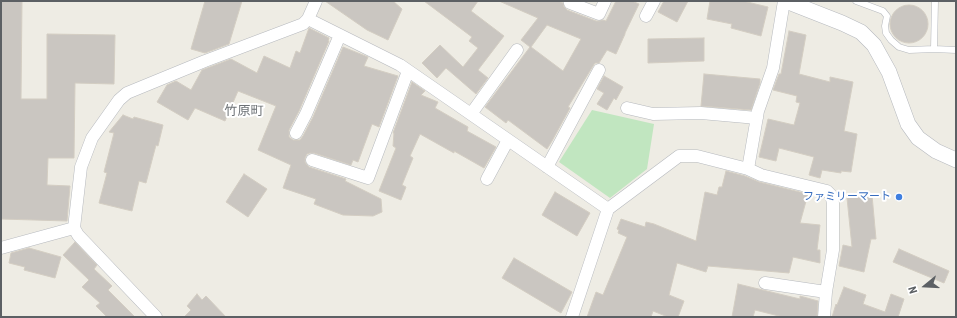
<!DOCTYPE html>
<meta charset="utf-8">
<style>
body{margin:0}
#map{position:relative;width:957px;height:318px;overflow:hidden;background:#eeece4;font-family:"Roboto Condensed",sans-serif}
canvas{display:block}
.frame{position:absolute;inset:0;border:2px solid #5c6064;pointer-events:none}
.north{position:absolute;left:905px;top:266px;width:40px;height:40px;-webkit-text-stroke:3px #fff;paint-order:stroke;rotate:252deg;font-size:11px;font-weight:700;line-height:16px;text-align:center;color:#5c6064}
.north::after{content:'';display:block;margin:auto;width:14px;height:18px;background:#5c6064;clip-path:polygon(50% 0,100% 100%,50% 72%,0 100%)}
</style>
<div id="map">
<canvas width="957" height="318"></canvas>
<div class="frame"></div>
<div class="north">N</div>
</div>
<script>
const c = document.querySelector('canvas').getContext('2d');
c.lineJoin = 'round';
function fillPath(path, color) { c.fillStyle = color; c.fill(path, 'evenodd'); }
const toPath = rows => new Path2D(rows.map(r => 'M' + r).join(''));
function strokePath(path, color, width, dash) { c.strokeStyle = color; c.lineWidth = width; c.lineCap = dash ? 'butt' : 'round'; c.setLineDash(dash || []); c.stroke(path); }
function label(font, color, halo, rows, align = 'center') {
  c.font = font + ' "Roboto Condensed","Noto Sans JP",sans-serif'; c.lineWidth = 4; c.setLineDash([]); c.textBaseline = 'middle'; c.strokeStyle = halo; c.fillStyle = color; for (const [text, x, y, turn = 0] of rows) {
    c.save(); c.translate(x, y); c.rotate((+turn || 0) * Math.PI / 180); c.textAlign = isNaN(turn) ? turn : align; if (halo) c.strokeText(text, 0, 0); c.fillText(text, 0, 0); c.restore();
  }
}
const green = toPath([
 [592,110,654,124,647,169,610,198,559,162]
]);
const building = toPath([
 [1,1,22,1,21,99,47,99,47,34,115,35,114,84,75,83,74,158,48,158,47,185,70,186,67,221,1,219,1,1],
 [205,1,242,1,229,44,205,53,191,49,205,1],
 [325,1,393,1,402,9,388,40,367,30,325,1],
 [424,1,478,1,471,11,504,36,478,70,488,78,476,94,446,68,437,78,422,63,440,45,463,67,478,48,469,41,472,37,424,1],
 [499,1,558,1,563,3,564,7,567,10,596,21,600,21,603,20,606,21,616,1,632,1,639,4,625,33,625,34,616,54,607,50,599,63,595,63,593,66,568,107,570,108,552,141,547,149,508,120,506,123,485,107,530,47,521,40,538,18,499,1],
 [547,25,581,39,563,71,531,47,547,25],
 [664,1,688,1,677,22,658,12,664,1],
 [710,1,743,1,768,7,761,36,731,28,732,24,707,19,710,1],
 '890 24a19 19 0 1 1 38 0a19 19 0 1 1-38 0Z',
 [309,28,329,38,328,41,329,41,299,111,289,130,289,137,293,140,300,140,303,136,313,117,343,47,368,57,364,66,398,76,379,127,372,124,358,162,353,160,351,165,314,153,310,153,307,154,305,158,305,162,307,165,309,167,346,179,345,181,381,199,382,212,373,216,343,215,314,204,316,199,283,188,291,165,258,150,276,106,238,91,225,121,195,108,188,120,157,102,167,85,176,81,191,90,202,70,231,59,257,73,264,56,290,68,296,51,300,53,309,28],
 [789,31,806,35,799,74,830,82,830,77,853,82,844,131,857,134,851,172,841,171,841,173,822,170,820,178,809,175,814,157,779,148,776,161,759,157,768,119,794,125,800,103,796,102,797,96,773,90,779,74,781,74,789,31],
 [704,38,704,61,648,63,648,39,704,38],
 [704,74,760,79,760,83,751,110,701,106,704,74],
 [604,76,623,87,616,100,614,98,607,110,597,104,604,93,597,89,604,76],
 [412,82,425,91,421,95,438,102,435,108,468,127,467,131,496,147,484,168,454,151,454,153,420,134,410,156,413,158,402,185,406,187,401,200,379,191,396,148,393,146,394,133,393,133,412,82],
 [123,115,133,119,134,117,163,125,158,146,156,145,146,183,139,181,132,211,99,203,107,173,104,172,114,133,109,132,123,115],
 [726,171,745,176,759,182,808,194,800,223,820,225,817,250,820,250,820,263,793,257,789,273,708,266,706,272,677,263,669,295,684,301,678,317,668,317,653,311,651,317,587,317,596,292,603,295,627,237,618,233,619,230,617,229,621,219,645,227,646,222,654,224,696,241,705,192,717,195,719,187,722,187,726,171],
 [244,174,267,189,248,217,226,202,244,174],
 [555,192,590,213,577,236,542,215,555,192],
 [872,195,876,239,871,239,864,272,839,266,843,245,852,247,847,198,872,195],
 [75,242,97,265,94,269,112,286,108,290,135,317,107,317,96,306,100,303,82,287,89,280,63,255,75,242],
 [29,248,61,257,55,278,24,270,25,267,9,263,11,253,29,248],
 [899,249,949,271,944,283,893,262,899,249],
 [514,258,572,292,561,313,502,278,514,258],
 [738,284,800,299,800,296,818,301,817,317,783,317,755,310,753,317,732,317,738,284],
 [844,287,866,295,863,304,885,312,891,294,904,299,898,317,832,317,836,304,837,305,844,287],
 [197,294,202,300,206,296,226,317,184,317,191,310,187,306,197,294]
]);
const service = toPath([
 [856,1,883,11,887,16,885,26,886,33,891,40,899,47,909,50,934,49,935,1],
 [934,49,956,50]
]);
const minor = toPath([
 [570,3,599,14,605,1],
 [646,16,654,1],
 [308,19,400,65,608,209],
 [627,108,653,114,701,113,757,118],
 [471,114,517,50],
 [296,133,306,114,340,35],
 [312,160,368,178,408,71],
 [547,167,599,70],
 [748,169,761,175,827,191,831,195,833,203,833,250,826,292,824,317],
 [487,179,508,140],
 [1,248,74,228],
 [765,283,826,292],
 [156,317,78,235,74,228,81,167,92,138,119,100,127,93,205,61,303,24,308,19,316,1],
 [572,317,608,209,679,156,697,156,748,169,758,111,773,68,784,1]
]);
const tertiary = toPath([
 [786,1,842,23,861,32,874,45,889,72,908,124,918,138,936,151,956,160]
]);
const markers = [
 [899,197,4,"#3f7fe0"]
];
const shopNames = [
 ["ファミリーマート",891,197]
];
const quarterNames = [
 ["竹原町",244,112]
];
fillPath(green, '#c1e6c0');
fillPath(building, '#cac6c1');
strokePath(building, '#d3cdc2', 1);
strokePath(service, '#b6b9be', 7);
strokePath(minor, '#b6b9be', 13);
strokePath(tertiary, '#b6b9be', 16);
strokePath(service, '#fff', 6);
strokePath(minor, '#fff', 12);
strokePath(tertiary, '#fff', 15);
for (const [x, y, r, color] of markers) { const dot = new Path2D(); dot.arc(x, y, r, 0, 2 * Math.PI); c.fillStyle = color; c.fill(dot); strokePath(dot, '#fff', 1.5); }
label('11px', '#366cbe', '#fff', shopNames, 'right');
label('13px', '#6d7276', '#fff', quarterNames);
</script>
